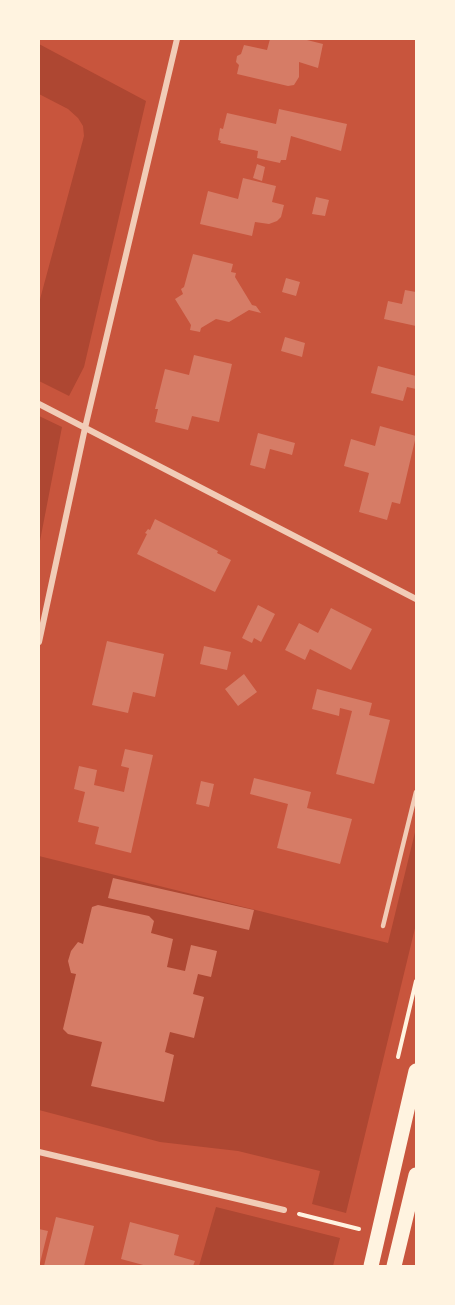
<!DOCTYPE html>
<style>
body{margin:0}
#map{position:relative;width:455px;height:1305px;overflow:hidden;background:#c8553d;font-family:"Nunito Sans",sans-serif}
canvas{display:block}
.frame{position:absolute;inset:0;border:40px solid #fff3e0;pointer-events:none}
</style>
<div id="map">
<canvas width="455" height="1305"></canvas>
<div class="frame"></div>
</div>
<script>
const c = document.querySelector('canvas').getContext('2d');
c.lineJoin = 'round';
function fillPath(path, color) { c.fillStyle = color; c.fill(path, 'evenodd'); }
const toPath = rows => new Path2D(rows.map(r => 'M' + r).join(''));
function strokePath(path, color, width, dash) { c.strokeStyle = color; c.lineWidth = width; c.lineCap = dash ? 'butt' : 'round'; c.setLineDash(dash || []); c.stroke(path); }
const green = toPath([
 [39,44,146,101,84,367,69,396,39,381,39,303,84,136,83,126,78,118,68,109,39,94],
 [39,416,62,427,39,546],
 [416,828,416,924,346,1213,312,1204,320,1171,238,1151,160,1142,39,1110,39,856,388,943],
 [216,1207,340,1238,333,1266,199,1266]
]);
const building = toPath([
 [270,39,303,39,323,44,318,68,299,62,299,77,294,85,288,86,237,74,239,65,236,62,237,56,241,54,244,45,267,50],
 [279,109,347,124,341,151,291,136,286,160,281,160,280,163,257,158,258,151,220,143,221,141,218,140,220,128,223,129,227,113,276,124],
 [257,164,265,167,262,181,253,178],
 [243,178,276,186,272,202,284,205,281,217,277,221,269,224,255,222,252,236,200,224,208,191,238,199],
 [316,197,329,200,325,216,312,214],
 [193,254,233,264,231,272,236,273,235,277,252,305,256,306,261,313,249,310,229,322,216,319,201,328,200,332,190,330,191,325,175,299,183,294,181,289,184,287],
 [286,278,300,282,296,296,282,292],
 [405,290,416,292,416,326,384,319,388,301,402,304],
 [285,337,305,343,302,357,281,351],
 [194,355,232,364,219,422,192,416,188,430,155,422,158,409,155,409,165,369,189,375],
 [378,366,416,376,416,389,407,387,403,401,371,393],
 [380,426,416,436,400,504,392,502,387,520,359,512,369,473,344,466,351,439,375,446],
 [258,433,295,443,292,455,270,449,265,469,250,465],
 [155,519,218,551,217,553,231,560,215,592,137,554,147,534,145,533,148,529,150,530],
 [258,605,275,614,261,642,254,638,252,643,242,638],
 [331,608,372,629,351,670,310,649,305,660,285,650,299,623,318,633],
 [107,641,164,654,155,697,133,692,128,713,92,705],
 [204,646,231,652,227,670,200,664],
 [244,674,257,692,238,706,225,689],
 [317,689,372,703,369,715,390,720,374,784,336,774,352,711,340,708,339,716,312,709],
 [125,749,153,755,131,853,95,844,99,827,78,822,85,792,74,789,79,766,97,770,94,785,124,792,129,768,121,766],
 [254,778,311,792,307,808,352,819,340,864,277,848,288,804,250,794],
 [201,781,214,784,209,807,196,804],
 [113,878,254,910,249,930,108,898],
 [98,905,149,916,154,921,151,933,173,939,167,967,185,971,191,945,217,951,211,977,198,974,193,994,204,997,194,1038,170,1032,165,1052,174,1055,164,1102,91,1086,102,1042,68,1034,63,1029,76,974,71,973,68,961,71,951,78,942,83,944,92,907],
 [56,1217,94,1226,84,1266,44,1266],
 [130,1222,179,1235,174,1255,195,1261,193,1266,147,1266,121,1259],
 [39,1229,48,1231,40,1263,39,1263]
]);
const path = toPath([
 [398,1057,416,981],
 [299,1214,359,1229]
]);
const service = toPath([
 [383,926,416,792]
]);
const minor = toPath([
 [39,404,416,599],
 [39,642,85,428,177,39],
 [39,1152,284,1210]
]);
const primary = toPath([
 [371,1266,416,1071],
 [394,1266,416,1175]
]);
fillPath(green, '#ae4732');
fillPath(building, '#d67c66');
strokePath(path, '#fff3e0', 4);
strokePath(service, '#f1ccb7', 4.5);
strokePath(minor, '#f1ccb7', 6);
strokePath(primary, '#fff3e0', 15);
</script>
